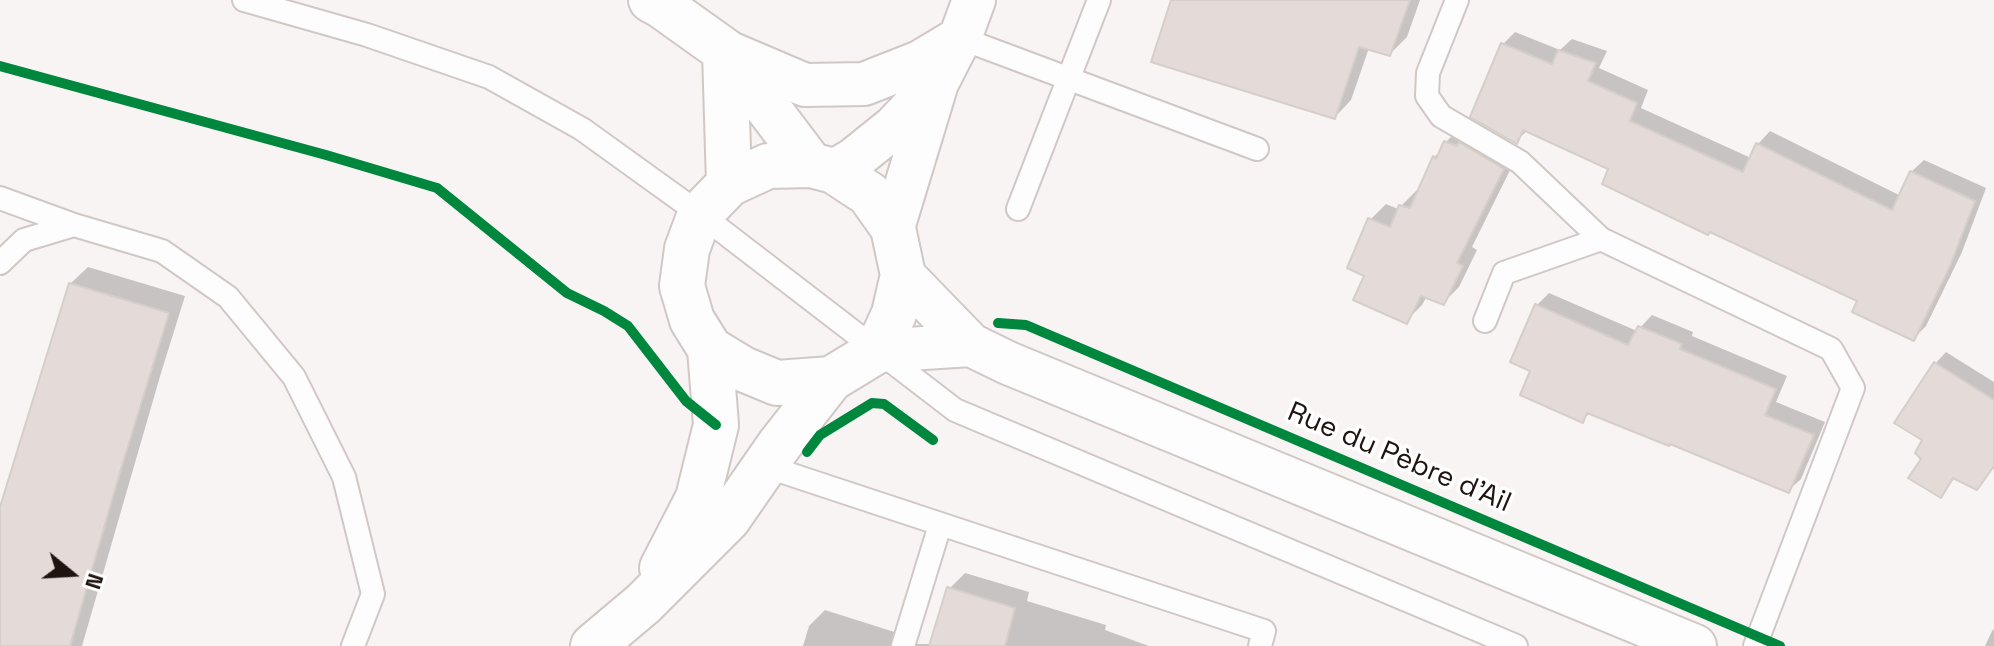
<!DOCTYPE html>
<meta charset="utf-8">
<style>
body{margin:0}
#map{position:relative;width:1994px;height:646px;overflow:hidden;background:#f8f4f3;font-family:"Space Grotesk",sans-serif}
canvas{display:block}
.north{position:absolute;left:32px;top:534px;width:80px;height:80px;-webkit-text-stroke:6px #fff;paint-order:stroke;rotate:108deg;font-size:22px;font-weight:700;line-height:32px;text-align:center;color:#1f140f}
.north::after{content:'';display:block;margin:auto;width:28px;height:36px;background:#1f140f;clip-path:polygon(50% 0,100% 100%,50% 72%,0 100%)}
</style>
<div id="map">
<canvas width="1994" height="646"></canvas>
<div class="north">N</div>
</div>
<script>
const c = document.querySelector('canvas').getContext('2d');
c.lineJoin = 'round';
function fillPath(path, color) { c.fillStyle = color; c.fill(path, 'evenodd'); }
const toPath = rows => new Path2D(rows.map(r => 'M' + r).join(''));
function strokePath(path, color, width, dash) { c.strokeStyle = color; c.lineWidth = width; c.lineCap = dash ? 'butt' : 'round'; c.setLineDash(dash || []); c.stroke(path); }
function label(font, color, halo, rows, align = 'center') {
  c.font = font + ' "Space Grotesk",sans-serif'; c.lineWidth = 7; c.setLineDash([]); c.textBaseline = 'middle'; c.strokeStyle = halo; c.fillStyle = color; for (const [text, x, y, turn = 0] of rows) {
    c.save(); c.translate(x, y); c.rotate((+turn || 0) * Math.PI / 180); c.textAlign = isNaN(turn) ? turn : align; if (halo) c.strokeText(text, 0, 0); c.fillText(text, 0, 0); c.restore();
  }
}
const shadow = toPath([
 [1173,0,1420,0,1407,37,1390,54,1369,48,1351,100,1335,117],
 [1515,32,1560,50,1572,39,1607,51,1599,68,1648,90,1641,108,1751,158,1758,144,1770,131,1901,196,1911,172,1924,160,1986,188,1962,252,1926,326,1913,339,1860,300,1611,168,1528,130,1516,141,1503,44],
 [1462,126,1519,152,1472,247,1477,250,1459,287,1443,303,1427,296,1422,305,1406,321,1366,275,1370,220,1386,204,1398,209,1417,190,1420,190,1434,157,1443,149,1446,142],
 [88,267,185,296,161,373,82,646,0,646,0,514,70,284],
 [1549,293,1637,331,1652,315,1693,332,1692,336,1787,376,1776,402,1825,422,1801,479,1788,491,1591,412,1583,420,1533,370,1537,305],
 [1946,352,1994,382,1994,468,1976,488,1956,477,1940,495,1923,458,1935,364],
 [965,573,1029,592,1027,601,1106,625,1105,630,1149,646,803,646,809,626,825,610,907,636,914,644,932,644,949,589],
 [1994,629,1994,646,1985,646,1992,631]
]);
const building = toPath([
 [1171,0,1410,0,1390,56,1359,47,1335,119,1151,62,1171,0],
 [1501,43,1552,64,1558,50,1596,63,1588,81,1637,103,1630,121,1743,172,1756,143,1892,210,1910,171,1975,201,1950,266,1914,341,1852,312,1857,301,1710,232,1708,235,1602,184,1608,169,1523,130,1517,144,1470,117,1501,43],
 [1444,141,1457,146,1459,142,1504,169,1457,263,1463,266,1444,305,1421,296,1407,324,1353,300,1364,276,1347,268,1368,218,1390,227,1399,205,1410,208,1433,156,1436,159,1444,141],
 [69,283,169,313,120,472,70,646,0,646,0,507,69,283],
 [1535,304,1628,345,1638,326,1682,344,1680,349,1776,389,1765,415,1814,435,1789,493,1670,444,1669,446,1587,413,1583,423,1520,395,1530,371,1510,362,1535,304],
 [1934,362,1994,400,1994,466,1977,490,1953,478,1941,498,1908,478,1921,459,1915,453,1922,440,1894,423,1934,362],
 [947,587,1015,608,1005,646,929,646,947,587]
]);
const lane = toPath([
 [244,0,367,35,489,77,582,129,700,214,955,410,1516,646],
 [1457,0,1428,73,1427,96,1441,116,1520,162,1601,239],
 [960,38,1257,149],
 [0,198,74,225,24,240,0,263],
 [1018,209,1099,0],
 [74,225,162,251,228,297,294,377,344,477,373,594,353,646],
 [1485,321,1504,273,1601,239,1831,349,1853,388,1755,646],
 [765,466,1264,631,1260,646],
 [903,646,940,525]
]);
const street = toPath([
 [725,51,805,85,864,84,920,62,960,38],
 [834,171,853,160,894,127,933,86],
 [893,228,937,83,960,38,974,0],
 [903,275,971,345,1008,363,1695,646],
 [877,351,971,345]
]);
const secondary = toPath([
 [651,0,662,6,725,51,811,165],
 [725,51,729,184],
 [811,165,834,171,869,194,893,228,903,275,894,314,877,351,831,379,777,383,743,369,710,349,692,320,682,286,687,249,700,214,729,184,768,166,811,165],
 [662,568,698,498,716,425,710,349],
 [593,646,643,604,728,519,780,444,831,379]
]);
const cycleway = toPath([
 [0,66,326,155,437,188,567,293,604,311,628,326,686,401,716,425],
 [998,323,1026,325,1780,646],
 [807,452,820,435,872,403,884,404,933,440]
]);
const streetNames = [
 ["Rue du Pèbre d'Ail",1399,458,23]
];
fillPath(shadow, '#0003');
fillPath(building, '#e4dbd8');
strokePath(building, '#d5ceca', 2);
strokePath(lane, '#d0c8c5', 26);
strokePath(street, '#d0c8c5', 46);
strokePath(secondary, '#d0c8c5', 48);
strokePath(lane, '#fefdfd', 22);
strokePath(street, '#fefdfd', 42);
strokePath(secondary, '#fefdfd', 44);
strokePath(cycleway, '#00873e', 10);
label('28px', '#1f140f', '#fff', streetNames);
</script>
